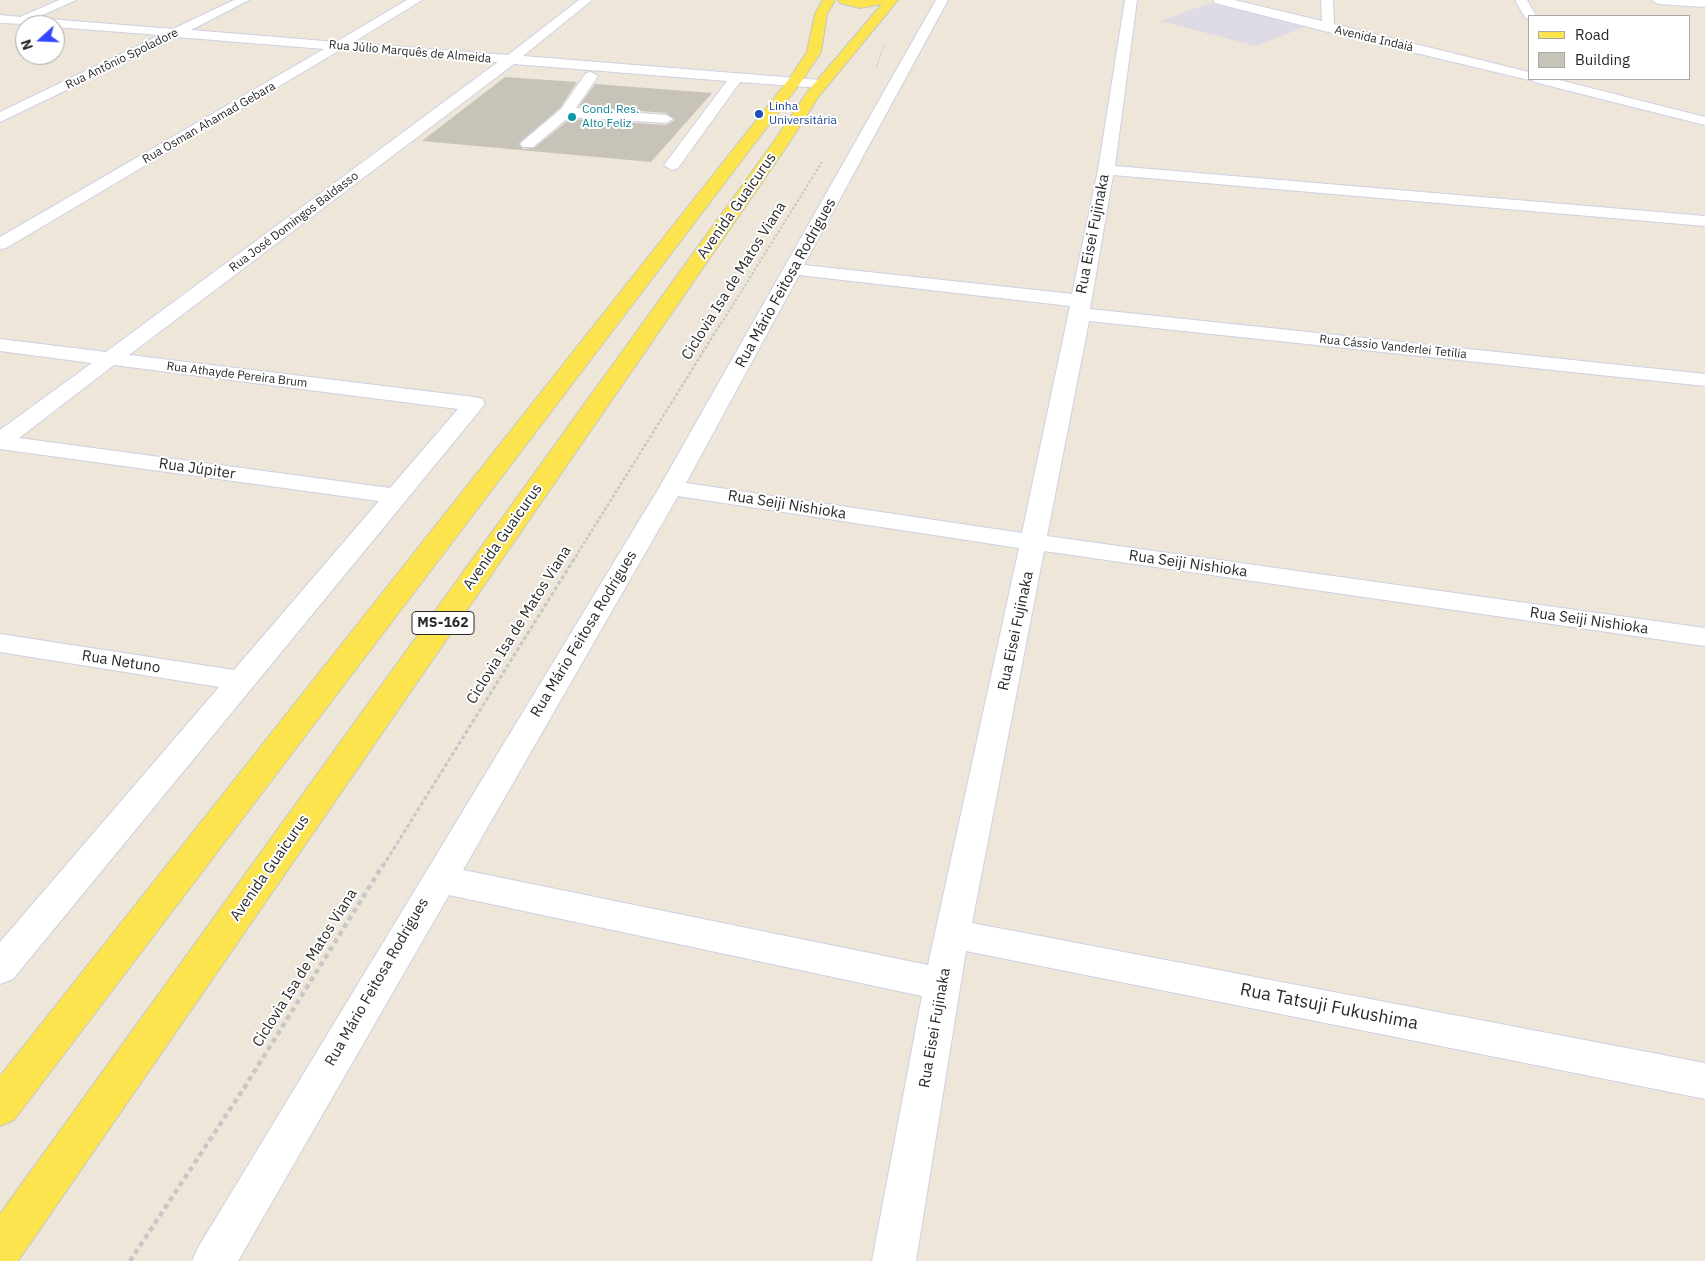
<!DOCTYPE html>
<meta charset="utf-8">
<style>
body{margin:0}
#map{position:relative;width:1705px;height:1261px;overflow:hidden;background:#ede6d9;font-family:"IBM Plex Sans",sans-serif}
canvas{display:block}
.legend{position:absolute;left:1528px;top:15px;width:162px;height:65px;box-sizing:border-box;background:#fff;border:1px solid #a9a9a9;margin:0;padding:6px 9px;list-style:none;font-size:15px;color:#292929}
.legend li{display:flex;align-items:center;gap:10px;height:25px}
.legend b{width:25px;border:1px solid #a9a9a9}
.north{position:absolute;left:15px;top:15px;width:50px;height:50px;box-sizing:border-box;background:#fff;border:1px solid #a9a9a9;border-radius:50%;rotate:250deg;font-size:14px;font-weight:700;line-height:20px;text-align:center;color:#292929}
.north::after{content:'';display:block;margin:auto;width:18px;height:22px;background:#3446ff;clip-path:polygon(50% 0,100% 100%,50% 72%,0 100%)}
</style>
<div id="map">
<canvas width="1705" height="1261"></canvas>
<ul class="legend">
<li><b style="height:6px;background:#fce44f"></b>Road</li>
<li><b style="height:14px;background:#c8c3b9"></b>Building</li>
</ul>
<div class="north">N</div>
</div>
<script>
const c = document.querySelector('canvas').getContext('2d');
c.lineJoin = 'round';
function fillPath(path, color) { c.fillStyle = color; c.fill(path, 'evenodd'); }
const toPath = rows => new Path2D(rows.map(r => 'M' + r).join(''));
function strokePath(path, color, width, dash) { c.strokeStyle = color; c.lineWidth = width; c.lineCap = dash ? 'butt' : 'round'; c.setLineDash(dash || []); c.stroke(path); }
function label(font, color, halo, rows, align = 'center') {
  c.font = font + ' "IBM Plex Sans",sans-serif'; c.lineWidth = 4; c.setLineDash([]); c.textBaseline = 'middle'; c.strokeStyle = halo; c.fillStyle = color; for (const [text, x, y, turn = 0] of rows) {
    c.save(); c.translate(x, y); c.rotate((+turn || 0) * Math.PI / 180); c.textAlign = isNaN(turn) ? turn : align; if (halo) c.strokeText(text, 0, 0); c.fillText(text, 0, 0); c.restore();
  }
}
const industrial = toPath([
 [1210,3,1305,27,1256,46,1160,21]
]);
const building = toPath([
 [505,77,577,82,560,108,519,143,523,149,534,148,570,119,666,125,675,120,666,113,579,106,595,84,712,93,651,162,422,141]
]);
const pathFar4 = toPath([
 [876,68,884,46]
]);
const pathFar3 = toPath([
 [721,324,822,162]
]);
const pathFar2 = toPath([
 [573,561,721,323]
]);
const pathFar1 = toPath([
 [383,866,574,559]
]);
const path = toPath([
 [130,1261,246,1085,383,865]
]);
const minor = toPath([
 [59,0,76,0,36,18,173,29,234,0,249,0,191,30,336,42,407,0,422,0,352,43,508,55,579,0,592,0,523,56,821,80,828,84,821,88,740,82,678,168,672,170,664,165,727,81,514,64,129,355,474,397,482,399,485,404,13,979,0,984,0,942,219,687,0,652,0,634,234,670,379,501,0,449,0,430,92,363,0,351,0,339,106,352,498,62,340,50,6,248,0,249,0,237,324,49,177,37,0,122,0,112,160,35,55,27,55,25,0,23,0,15,20,17,59,0],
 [114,365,458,409,390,488,19,438,114,365],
 [936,0,948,0,804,265,1072,294,1098,170,1125,0,1137,0,1115,166,1705,216,1705,226,1113,175,1090,309,1705,374,1705,386,1089,321,1047,536,1705,628,1705,646,1044,551,972,923,1705,1063,1705,1099,966,951,916,1261,872,1261,922,996,449,895,238,1261,192,1261,199,1246,659,488,936,0],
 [799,275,1070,306,1022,533,686,483,799,275],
 [678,496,1019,548,928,965,463,870,678,496],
 [1213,0,1234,0,1322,21,1321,0,1333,0,1334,24,1529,72,1529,79,1555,79,1705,117,1705,125,1534,82,1532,79,1529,80,1324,31,1215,3,1213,0],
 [1515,0,1527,0,1536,16,1526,19,1515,0],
 [1652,0,1705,0,1705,7,1658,4,1652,0],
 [591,72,598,76,576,108,666,115,673,119,666,123,569,117,533,147,523,147,520,144,523,141,561,109,586,73,591,72]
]);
const major = toPath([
 [823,0,835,0,827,14,821,52,799,85,14,1120,0,1126,0,1076,789,79,807,52,815,14,823,0],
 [838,0,898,0,819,96,787,146,18,1261,0,1261,0,1214,772,144,808,91,882,4,860,8,840,3,838,0]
]);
const markers = [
 [759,114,5,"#1a4fb4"],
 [572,117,5,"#0f9aa8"]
];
const farStreetnames = [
 ["Avenida Indaiá",1374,39,13],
 ["Rua Júlio Marquês de Almeida",410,52,5],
 ["Rua Antônio Spoladore",122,59,-26],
 ["Rua Osman Ahamad Gebara",209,123,-30],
 ["Rua José Domingos Baldasso",294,222,-37],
 ["Rua Cássio Vanderlei Tetilia",1393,347,6],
 ["Rua Athayde Pereira Brum",237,375,7]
];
const farTransitnames = [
 ["Linha",769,107],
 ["Universitária",769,121]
];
const farCulturenames = [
 ["Cond. Res.",582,110],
 ["Alto Feliz",582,124]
];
const shields = [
 [443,623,62]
];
const shieldNames = [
 ["MS-162",443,623]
];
const streetNames = [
 ["Avenida Guaicurus",737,206,-55],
 ["Rua Eisei Fujinaka",1093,234,-79],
 ["Ciclovia Isa de Matos Viana",734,281,-58],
 ["Rua Mário Feitosa Rodrigues",786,283,-61],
 ["Rua Júpiter",197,469,8],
 ["Rua Seiji Nishioka",787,505,9],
 ["Avenida Guaicurus",503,537,-55],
 ["Rua Seiji Nishioka",1188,564,8],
 ["Rua Seiji Nishioka",1589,621,8],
 ["Ciclovia Isa de Matos Viana",519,625,-58],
 ["Rua Eisei Fujinaka",1016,631,-78],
 ["Rua Mário Feitosa Rodrigues",584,634,-59],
 ["Rua Netuno",121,662,9],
 ["Avenida Guaicurus",270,868,-55],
 ["Ciclovia Isa de Matos Viana",305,968,-58],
 ["Rua Mário Feitosa Rodrigues",377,982,-60],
 ["Rua Eisei Fujinaka",935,1028,-80]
];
const nearStreetnames = [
 ["Rua Tatsuji Fukushima",1329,1007,11]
];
fillPath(industrial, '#dedbe4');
fillPath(building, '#c8c3b9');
strokePath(minor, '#ced0e3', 2);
strokePath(major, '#c7c7c7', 2);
strokePath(pathFar4, '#c7c7c7', 1, [2, 1]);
strokePath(pathFar3, '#c7c7c7', 2, [2.5, 2]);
strokePath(pathFar2, '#c7c7c7', 2.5, [3, 2]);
strokePath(pathFar1, '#c7c7c7', 3, [4, 2.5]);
strokePath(path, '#c7c7c7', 4.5, [5, 4]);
fillPath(minor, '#fff');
fillPath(major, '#fce44f');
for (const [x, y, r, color] of markers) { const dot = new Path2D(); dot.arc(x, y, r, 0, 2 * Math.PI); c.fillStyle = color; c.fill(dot); strokePath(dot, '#fff', 2); }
label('12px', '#292929', '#fff', farStreetnames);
label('12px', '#164399', '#fff', farTransitnames, 'left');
label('12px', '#0d838f', '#fff', farCulturenames, 'left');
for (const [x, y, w] of shields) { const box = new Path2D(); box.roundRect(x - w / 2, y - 11.5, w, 23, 4); c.fillStyle = '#fff'; c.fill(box); strokePath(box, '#292929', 1); }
label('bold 14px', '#292929', null, shieldNames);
label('15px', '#292929', '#fff', streetNames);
label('18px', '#292929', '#fff', nearStreetnames);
</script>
